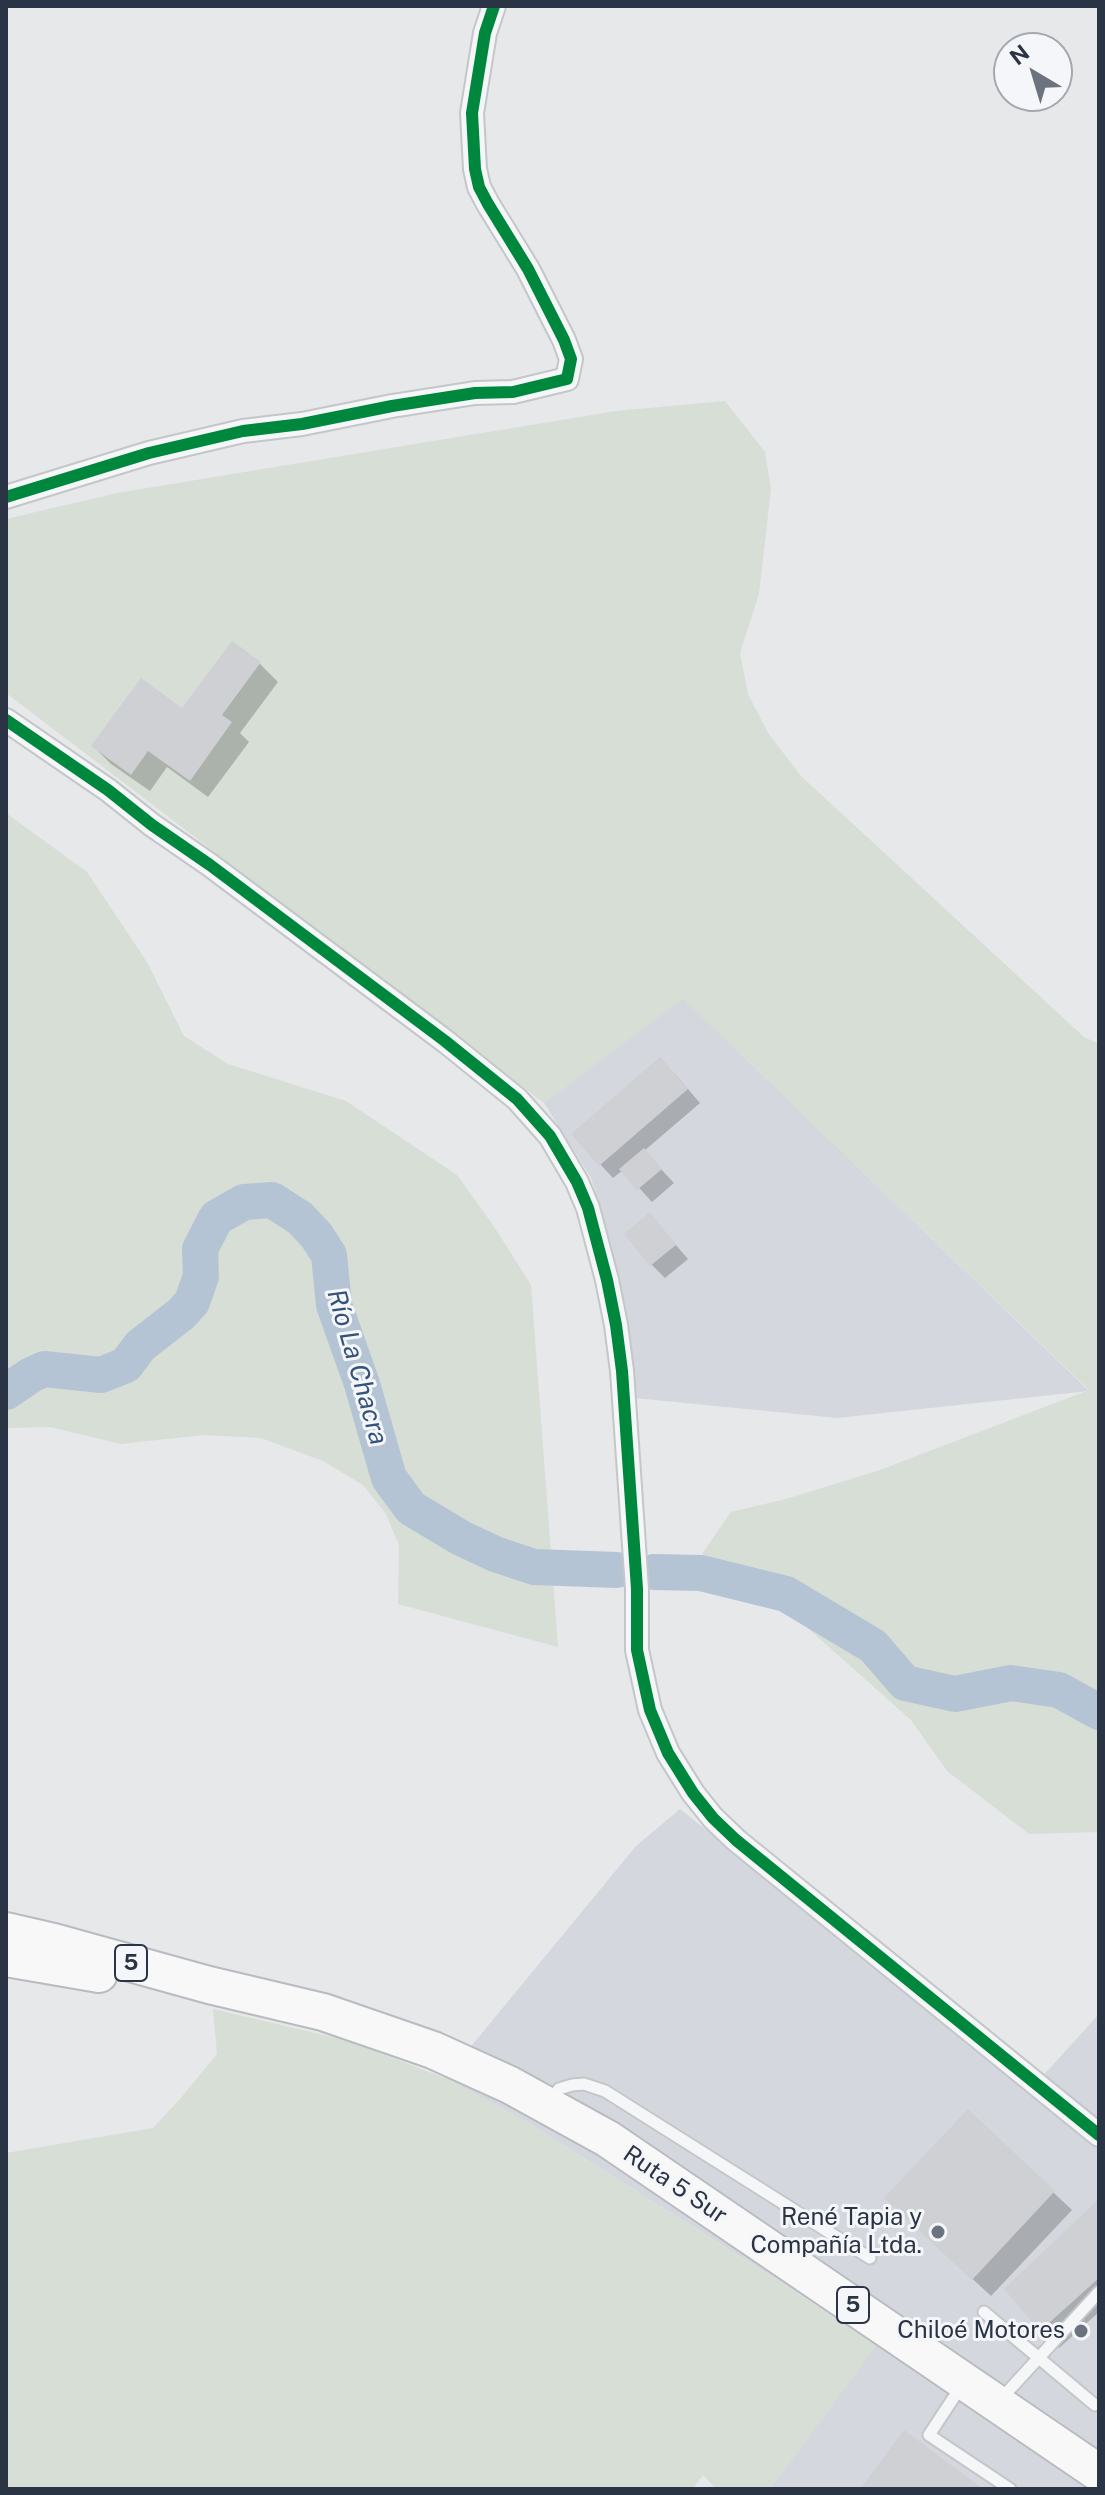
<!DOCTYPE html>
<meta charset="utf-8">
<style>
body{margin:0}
#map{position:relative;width:1105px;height:2495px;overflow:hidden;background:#e6e8ea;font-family:"Public Sans",sans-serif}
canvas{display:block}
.frame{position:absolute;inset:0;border:8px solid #2b3445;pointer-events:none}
.north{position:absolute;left:993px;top:32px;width:80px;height:80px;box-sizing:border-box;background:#f4f6f9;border:2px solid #a4a8b1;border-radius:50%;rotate:322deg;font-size:22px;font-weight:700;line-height:32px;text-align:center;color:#2b3445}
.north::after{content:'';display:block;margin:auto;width:28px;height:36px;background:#6c737f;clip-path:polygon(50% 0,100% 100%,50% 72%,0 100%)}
</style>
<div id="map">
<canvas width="1105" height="2495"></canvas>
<div class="frame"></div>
<div class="north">N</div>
</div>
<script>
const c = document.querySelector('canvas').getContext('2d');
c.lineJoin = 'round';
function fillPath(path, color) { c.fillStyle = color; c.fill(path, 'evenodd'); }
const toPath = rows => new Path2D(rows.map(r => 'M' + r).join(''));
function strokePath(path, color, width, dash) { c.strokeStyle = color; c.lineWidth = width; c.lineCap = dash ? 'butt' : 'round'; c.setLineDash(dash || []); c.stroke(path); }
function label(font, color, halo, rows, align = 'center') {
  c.font = font + ' "Public Sans",sans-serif'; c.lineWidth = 6; c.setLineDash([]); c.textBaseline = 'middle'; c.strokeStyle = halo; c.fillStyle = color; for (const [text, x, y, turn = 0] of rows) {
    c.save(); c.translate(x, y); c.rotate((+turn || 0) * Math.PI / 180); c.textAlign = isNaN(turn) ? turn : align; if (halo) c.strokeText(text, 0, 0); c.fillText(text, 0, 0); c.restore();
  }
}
const built = toPath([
 [683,998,1089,1391,837,1418,635,1398,611,1244,591,1178,544,1103],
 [680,1809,1030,2090,1099,2014,1099,2489,770,2489,877,2343,527,2122,445,2078,636,1846]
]);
const green = toPath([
 [725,401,765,452,771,489,759,594,740,653,748,694,768,733,801,776,1084,1037,1099,1044,1099,1832,1029,1834,947,1771,911,1720,784,1607,702,1554,731,1512,786,1499,880,1470,1089,1390,683,999,544,1103,6,693,6,519,117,493,616,411],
 [6,813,87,872,147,962,184,1036,228,1064,346,1101,457,1175,493,1225,531,1285,558,1647,398,1604,399,1545,386,1514,363,1485,323,1461,261,1438,203,1435,121,1444,50,1427,6,1428],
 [213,2009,345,2040,445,2078,527,2122,878,2344,770,2489,716,2489,703,2475,693,2489,6,2489,6,2153,153,2128,180,2099,217,2054]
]);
const shadow = toPath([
 [232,643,260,664,278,682,240,733,249,742,208,797,167,767,150,791,111,764,93,746,182,711],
 [674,1073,700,1103,644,1151,674,1183,652,1202,623,1170,613,1178,600,1164],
 [650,1215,688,1259,665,1278,652,1265],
 [968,2112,1072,2210,991,2296,905,2216],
 [1099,2202,1099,2312,1059,2348,1007,2289]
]);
const river = toPath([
 [6,1392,31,1375,44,1369,101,1375,126,1365,140,1346,181,1314,192,1302,201,1276,200,1249,216,1218,244,1202,272,1200,300,1218,316,1235,329,1255,334,1305,362,1384,389,1478,411,1508,461,1538,495,1554,534,1567,617,1570],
 [654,1572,701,1573,786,1594,873,1646,905,1683,955,1694,1011,1683,1059,1690,1099,1712]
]);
const building = toPath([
 [232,641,261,662,222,715,232,722,190,781,148,751,131,775,91,746,141,678,182,708],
 [660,1057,688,1089,599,1166,571,1134],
 [644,1148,662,1169,637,1190,619,1169],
 [650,1212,676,1245,650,1266,624,1234],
 [968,2109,1055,2191,972,2280,884,2198],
 [1099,2199,1099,2278,1040,2331,1004,2289],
 [904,2430,983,2489,860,2489]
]);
const service = toPath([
 [550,2100,559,2089,572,2085,584,2084,605,2091,870,2258],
 [984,2312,1095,2405],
 [962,2385,929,2435,1010,2489],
 [1000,2400,1099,2292]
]);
const minor = toPath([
 [6,497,149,453,243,431,302,424,392,406,475,393,513,392,567,379,571,359,564,340,528,269,488,204,479,187,475,169,472,113,485,33,494,6],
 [6,720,108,790,152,825,210,865,445,1041,517,1099,550,1136,577,1182,588,1208,607,1280,616,1325,622,1371,637,1589,637,1650,650,1710,668,1753,693,1793,713,1818,736,1840,1099,2135]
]);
const trunk = toPath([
 [6,1931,54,1942,209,1985,323,2012,433,2050,510,2085,608,2139,1099,2473],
 [6,1958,99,1974]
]);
const cycleway = toPath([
 [6,497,149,453,243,431,302,424,392,406,475,393,513,392,567,379,571,359,564,340,528,269,488,204,479,187,475,169,472,113,485,33,494,6],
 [6,720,108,790,152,825,210,865,445,1041,517,1099,550,1136,577,1182,588,1208,607,1280,616,1325,622,1371,637,1589,637,1650,650,1710,668,1753,693,1793,713,1818,736,1840,1099,2135]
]);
const markers = [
 [938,2232,8,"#6c737f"],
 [1081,2331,8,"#6c737f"]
];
const shields = [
 [131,1963,32],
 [853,2305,32]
];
const shieldNames = [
 ["5",131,1963],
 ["5",853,2305]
];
const streetNames = [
 ["Ruta 5 Sur",675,2185,34]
];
const poiNames = [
 ["René Tapia y",922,2218],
 ["Compañía Ltda.",922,2246],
 ["Chiloé Motores",1065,2331]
];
const waterNames = [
 ["Río La Chacra",357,1367,74]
];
fillPath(built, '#d4d7dd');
fillPath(green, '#d6ded6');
fillPath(shadow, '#0003');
strokePath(river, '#b4c4d5', 36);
fillPath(building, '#ced0d3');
strokePath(service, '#c4c6c8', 15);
strokePath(minor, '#c4c6c8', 26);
strokePath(trunk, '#b8bbbf', 40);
strokePath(service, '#f5f6f7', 11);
strokePath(minor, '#f5f6f7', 22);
strokePath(trunk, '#f8f8f8', 36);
strokePath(cycleway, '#00873e', 12);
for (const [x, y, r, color] of markers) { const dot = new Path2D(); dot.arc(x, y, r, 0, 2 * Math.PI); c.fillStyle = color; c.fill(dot); strokePath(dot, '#f4f6f9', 3); }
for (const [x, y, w] of shields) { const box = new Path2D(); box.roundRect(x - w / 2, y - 18, w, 36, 6); c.fillStyle = '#f4f6f9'; c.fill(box); strokePath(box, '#2b3445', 2); }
label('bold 22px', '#2b3445', null, shieldNames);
label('24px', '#2b3445', '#f4f6f9', streetNames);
label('24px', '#2b3445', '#f4f6f9', poiNames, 'right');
label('italic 26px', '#34527a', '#f4f6f9', waterNames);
</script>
